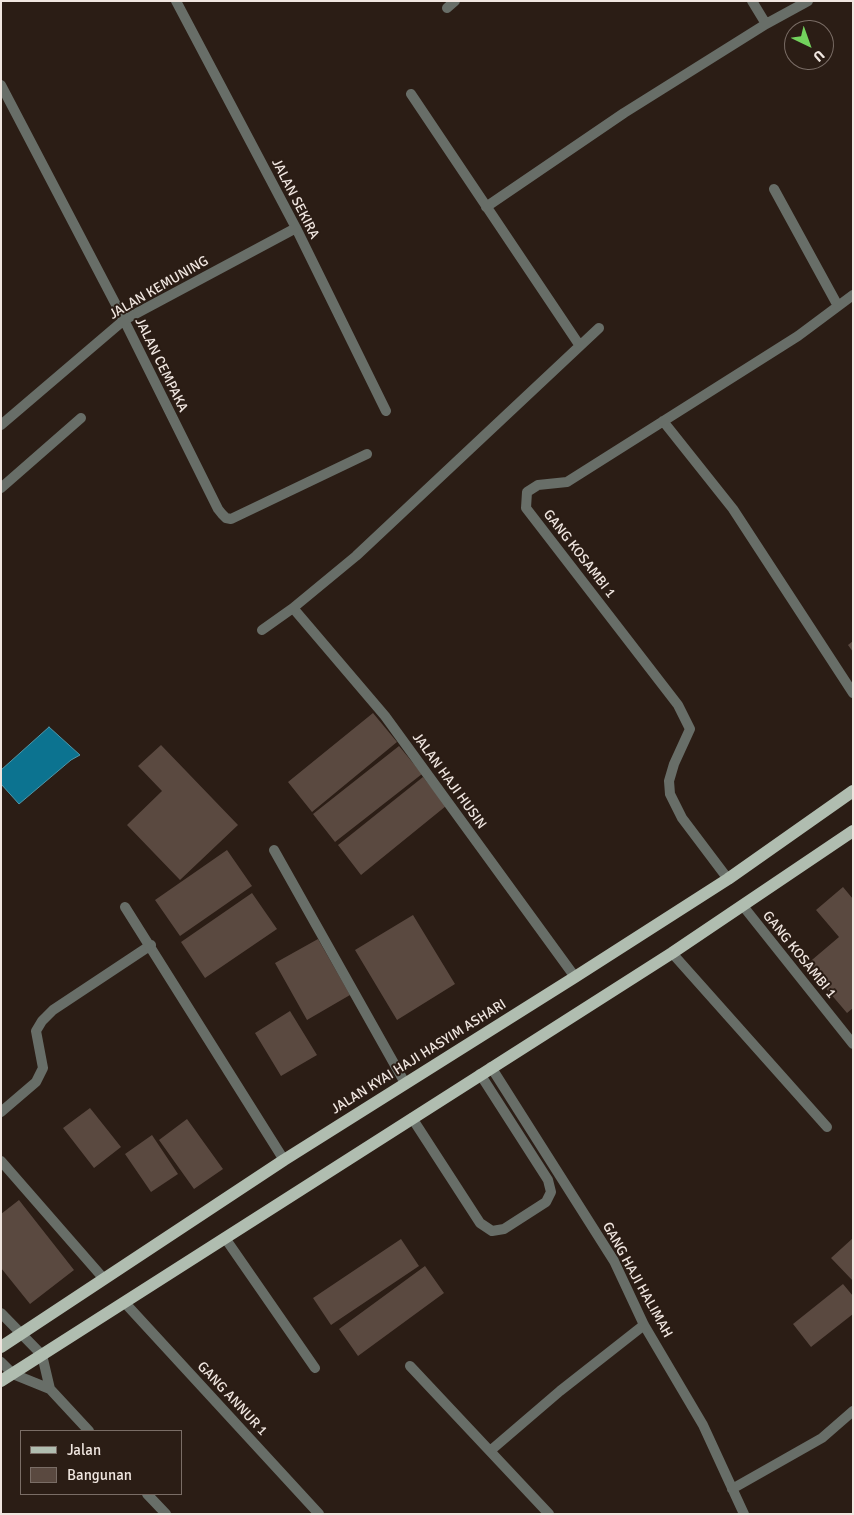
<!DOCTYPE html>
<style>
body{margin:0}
#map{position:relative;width:854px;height:1515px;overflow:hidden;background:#2b1d15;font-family:Signika,sans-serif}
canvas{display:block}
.frame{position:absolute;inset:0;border:2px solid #f0e6e0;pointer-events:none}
.legend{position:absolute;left:20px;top:1430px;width:162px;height:65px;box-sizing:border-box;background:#2b1d15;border:1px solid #7a6d66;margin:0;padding:6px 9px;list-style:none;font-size:15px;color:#f0e6e0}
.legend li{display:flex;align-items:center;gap:10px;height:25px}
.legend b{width:25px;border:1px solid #7a6d66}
.north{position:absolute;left:784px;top:20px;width:50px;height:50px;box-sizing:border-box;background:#2b1d15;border:1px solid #7a6d66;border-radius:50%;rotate:138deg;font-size:14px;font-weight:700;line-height:20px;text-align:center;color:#f0e6e0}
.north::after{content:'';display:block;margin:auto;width:18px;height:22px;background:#73d25d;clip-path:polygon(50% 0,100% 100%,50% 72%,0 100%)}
</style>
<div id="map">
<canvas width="854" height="1515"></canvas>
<div class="frame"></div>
<ul class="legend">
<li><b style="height:6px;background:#b0bdb0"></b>Jalan</li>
<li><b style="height:14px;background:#5a4940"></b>Bangunan</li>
</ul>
<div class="north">U</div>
</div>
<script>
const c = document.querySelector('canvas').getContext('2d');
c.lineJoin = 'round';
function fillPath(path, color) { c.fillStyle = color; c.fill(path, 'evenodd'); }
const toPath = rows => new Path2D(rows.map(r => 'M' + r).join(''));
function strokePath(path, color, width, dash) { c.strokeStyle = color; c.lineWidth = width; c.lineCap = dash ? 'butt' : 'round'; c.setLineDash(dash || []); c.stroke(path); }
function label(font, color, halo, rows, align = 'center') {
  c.font = font + ' Signika,sans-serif'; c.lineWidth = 4; c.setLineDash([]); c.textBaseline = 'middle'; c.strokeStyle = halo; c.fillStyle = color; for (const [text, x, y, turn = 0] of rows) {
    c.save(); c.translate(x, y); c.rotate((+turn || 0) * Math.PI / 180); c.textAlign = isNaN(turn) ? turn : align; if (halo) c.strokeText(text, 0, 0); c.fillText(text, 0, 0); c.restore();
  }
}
const water = toPath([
 [49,727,80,755,71,760,19,804,1,784,1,770,49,727]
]);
const building = toPath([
 [853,641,853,652,848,645],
 [373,713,397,742,312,812,288,782],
 [161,745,238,825,180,880,127,825,162,791,138,766],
 [399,746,422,774,335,842,313,814],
 [423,777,446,806,361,875,338,845],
 [227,850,252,886,180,936,155,900],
 [843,887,853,899,853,1008,847,1013,806,965,839,937,816,910],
 [252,893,277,929,205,978,181,942],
 [413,915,455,984,397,1020,355,950],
 [318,939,350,995,307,1020,275,963],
 [290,1011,317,1055,281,1076,255,1033],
 [90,1108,121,1147,94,1168,63,1128],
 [187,1119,223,1169,194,1189,159,1140],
 [152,1135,178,1174,151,1192,125,1154],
 [19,1200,74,1270,30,1304,1,1268,1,1214],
 [853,1238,853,1281,831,1258],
 [401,1239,419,1266,331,1325,313,1298],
 [425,1266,444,1293,358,1356,339,1329],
 [843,1284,853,1296,853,1314,811,1347,793,1324]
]);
const service = toPath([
 [1,488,81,418],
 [274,850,405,1083],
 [672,953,827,1127],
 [1,1112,36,1082,43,1068,36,1031,42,1021,53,1010,151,945],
 [412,1118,480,1223,492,1231,504,1229,546,1202,551,1192,548,1180,480,1074],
 [1,1161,104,1279],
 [225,1238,315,1368]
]);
const minor = toPath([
 [176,1,296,228,386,411],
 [752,1,766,24],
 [447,8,455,1],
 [1,85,124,320,218,509,222,514,226,518,231,519,367,454],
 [411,94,580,346],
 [774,189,838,306],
 [486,207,624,113,766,24,808,1],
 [663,421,733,509,853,693],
 [1,425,124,320,296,228],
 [293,608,385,716,575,977],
 [262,630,293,608,356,556,599,328],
 [728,879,682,818,670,794,669,781,674,764,690,729,678,705,526,508,527,492,538,485,567,482,798,336,853,295],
 [743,906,853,1044],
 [125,907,284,1160],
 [491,1067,614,1261,644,1325,703,1425,744,1514],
 [125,1303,319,1514],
 [42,1355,50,1389],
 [410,1366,549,1514],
 [13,1374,50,1389,89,1431],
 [490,1451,560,1391,644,1325],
 [732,1489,822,1438,853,1411],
 [147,1494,166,1514]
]);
const tertiary = toPath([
 [1,1313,42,1355],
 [1,1362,13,1374]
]);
const primary = toPath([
 [1,1347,284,1160,575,977,728,879,853,791],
 [1,1381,672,953,853,831]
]);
const streetNames = [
 ["JALAN SEKIRA",295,199,63],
 ["JALAN KEMUNING",159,288,-30],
 ["JALAN CEMPAKA",161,365,64],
 ["GANG KOSAMBI 1",579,554,52],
 ["JALAN HAJI HUSIN",449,781,54],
 ["GANG KOSAMBI 1",799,955,51],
 ["JALAN KYAI HAJI HASYIM ASHARI",419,1057,-32],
 ["GANG HAJI HALIMAH",637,1280,61],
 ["GANG ANNUR 1",232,1399,47]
];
fillPath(water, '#0c7390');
strokePath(water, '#5096a8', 1);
fillPath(building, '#5a4940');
strokePath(service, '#686e68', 10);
strokePath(minor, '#686e68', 10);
strokePath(tertiary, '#686e68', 10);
strokePath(primary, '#b0bdb0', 12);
label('14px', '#f0e6e0', '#2b1d15', streetNames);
</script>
